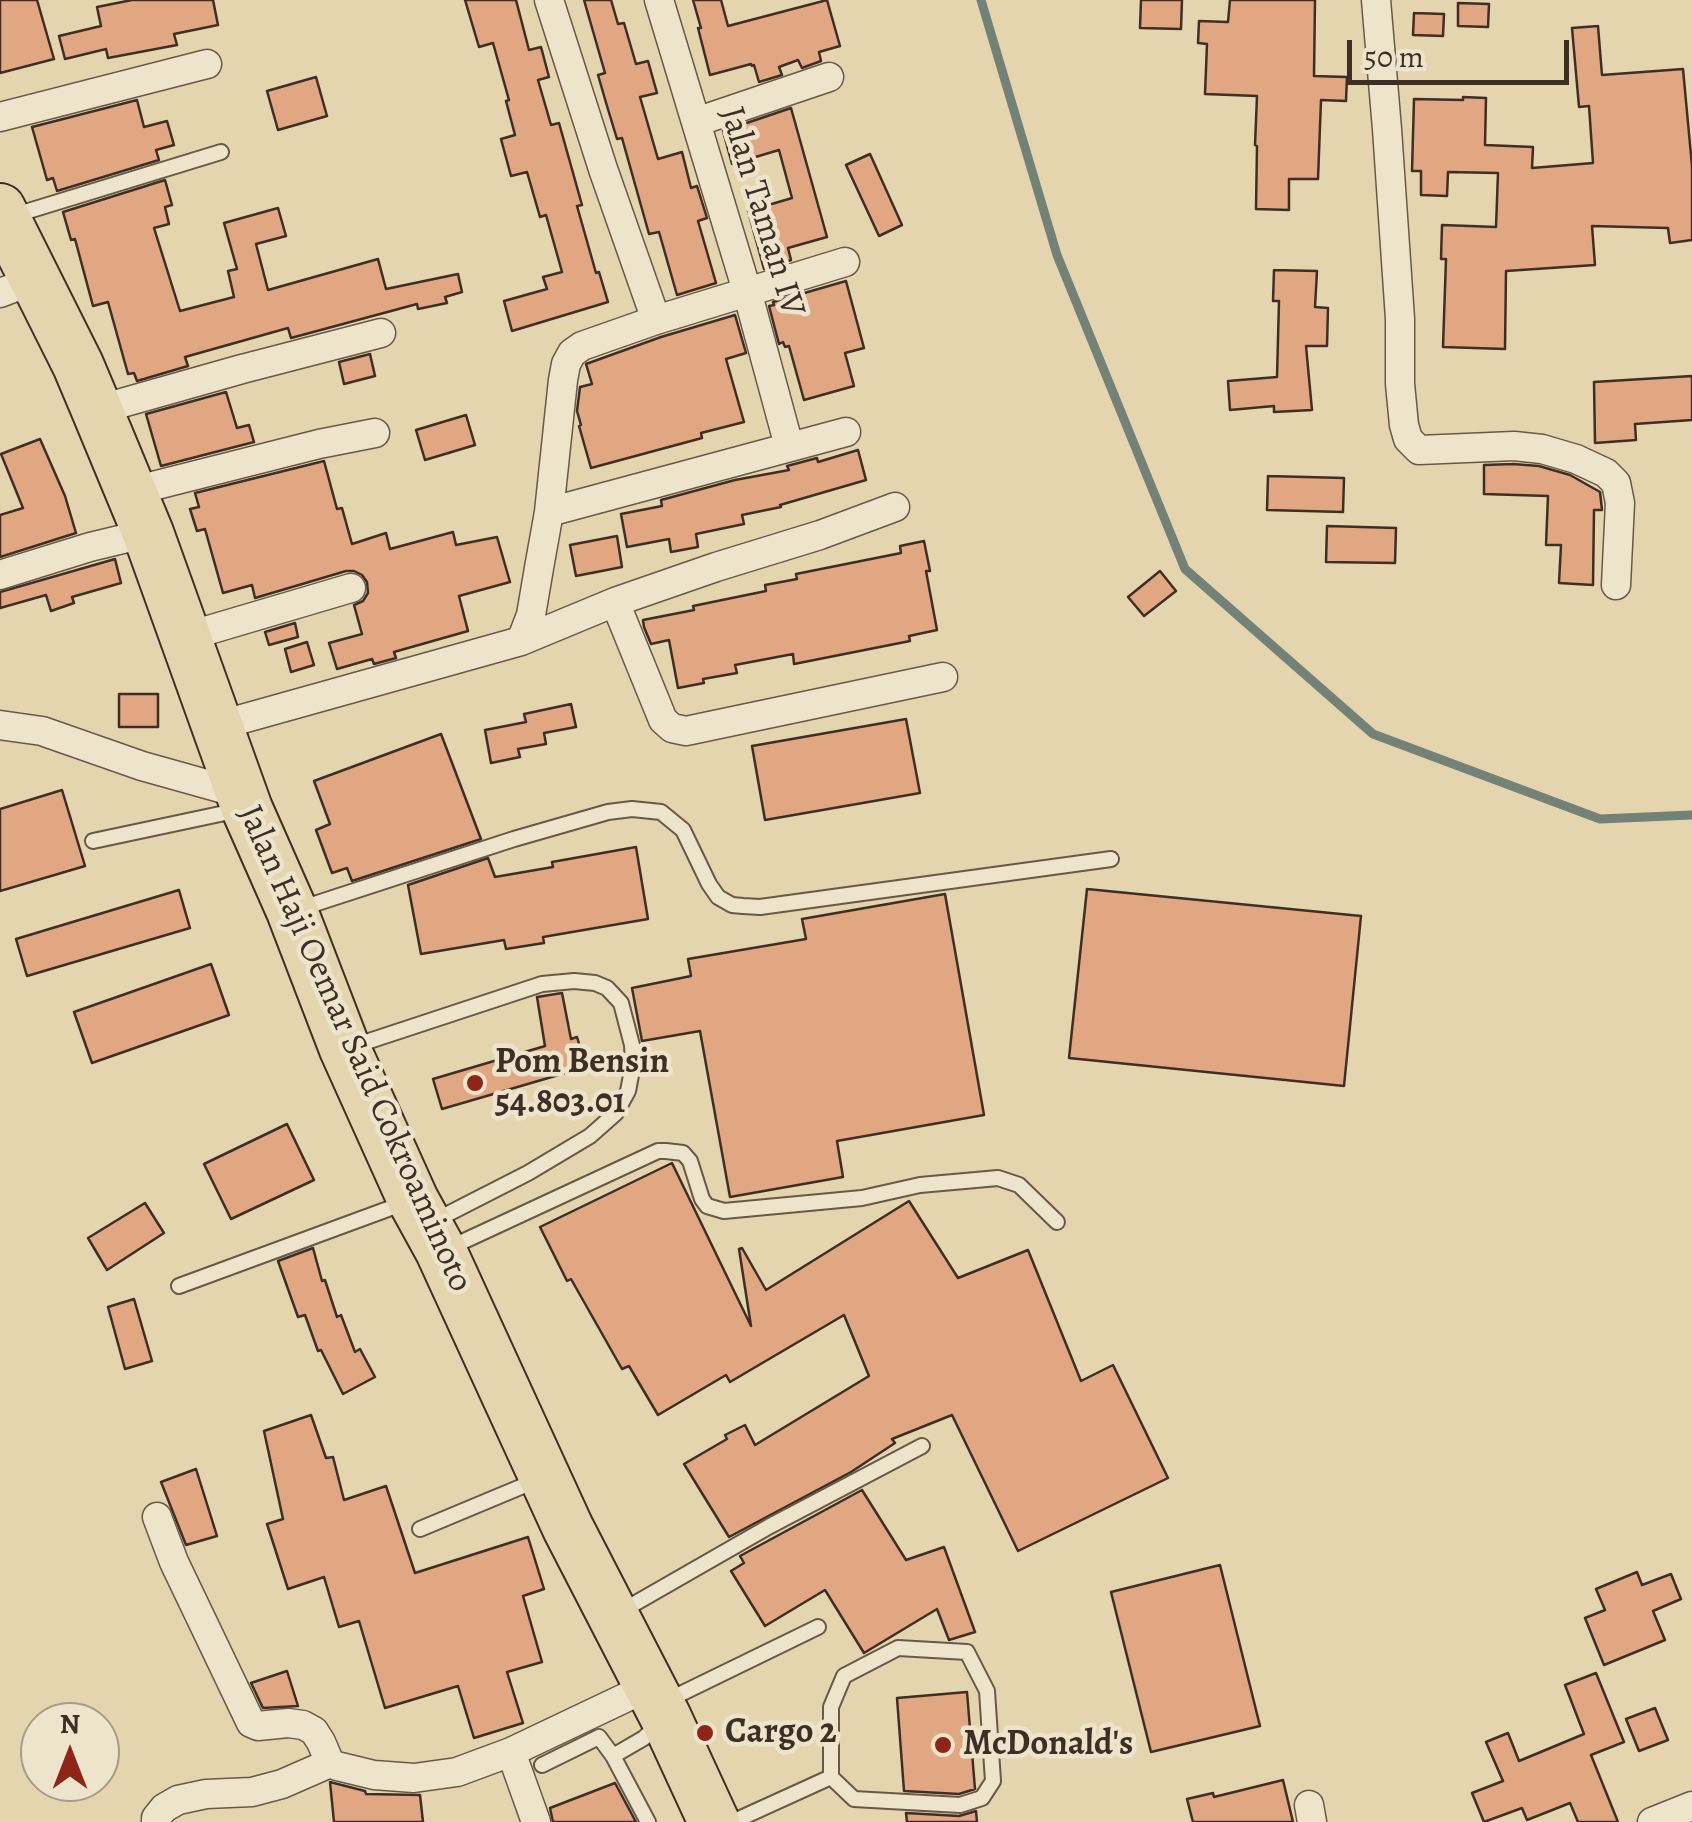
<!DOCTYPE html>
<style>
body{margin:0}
#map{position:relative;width:1692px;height:1822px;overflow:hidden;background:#e4d5af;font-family:Alegreya,serif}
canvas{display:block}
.north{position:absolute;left:20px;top:1702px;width:100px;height:100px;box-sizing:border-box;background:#ede4cb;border:2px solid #a79b89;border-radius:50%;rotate:0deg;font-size:28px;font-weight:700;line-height:40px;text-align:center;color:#3f2e26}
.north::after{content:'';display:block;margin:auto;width:35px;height:45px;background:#8f2418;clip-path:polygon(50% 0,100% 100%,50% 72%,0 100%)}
.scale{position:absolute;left:1347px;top:40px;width:222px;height:45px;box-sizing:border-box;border:5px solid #3f2e26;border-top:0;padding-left:12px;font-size:30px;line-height:35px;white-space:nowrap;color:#3f2e26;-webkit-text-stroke:8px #ede4cb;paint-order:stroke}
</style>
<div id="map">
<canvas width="1692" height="1822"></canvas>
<div class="north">N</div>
<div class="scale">50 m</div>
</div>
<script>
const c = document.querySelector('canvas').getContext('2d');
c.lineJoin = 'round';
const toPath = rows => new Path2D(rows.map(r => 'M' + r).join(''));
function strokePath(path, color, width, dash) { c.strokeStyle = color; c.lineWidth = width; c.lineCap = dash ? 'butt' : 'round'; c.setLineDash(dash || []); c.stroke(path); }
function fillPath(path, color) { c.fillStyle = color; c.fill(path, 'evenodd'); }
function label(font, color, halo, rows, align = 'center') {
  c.font = font + ' Alegreya,serif'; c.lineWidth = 9; c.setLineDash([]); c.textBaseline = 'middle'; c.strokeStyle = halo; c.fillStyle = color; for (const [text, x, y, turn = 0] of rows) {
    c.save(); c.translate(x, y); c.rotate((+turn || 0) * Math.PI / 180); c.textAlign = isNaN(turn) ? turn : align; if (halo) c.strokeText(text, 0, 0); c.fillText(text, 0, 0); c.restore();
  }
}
const stream = toPath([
 [981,0,1057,255,1185,569,1373,734,1600,819,1692,815]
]);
const building = toPath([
 [0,0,37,0,54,59,0,73,0,0],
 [132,0,213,0,218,25,174,34,177,45,108,58,106,49,65,59,59,36,101,26,97,7,132,0],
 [465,0,516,0,529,50,541,47,549,77,538,80,551,125,559,123,582,205,577,206,596,273,599,272,608,302,512,331,504,301,547,289,543,277,562,272,546,215,540,217,527,172,511,176,501,139,515,135,506,101,509,100,493,43,479,47,465,0],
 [584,0,611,0,618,24,624,23,636,64,648,61,657,93,640,97,658,159,682,152,691,188,697,186,707,218,698,221,716,283,677,295,659,232,649,234,622,138,617,139,607,106,598,75,605,73,584,0],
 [693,0,721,0,728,26,827,0,840,46,819,52,821,61,802,68,798,60,779,67,782,75,759,82,754,65,752,66,751,64,710,75,698,28,701,28,693,0],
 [1141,0,1182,0,1181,29,1140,28,1141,0],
 [1230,0,1315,0,1314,76,1347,77,1346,101,1321,100,1318,179,1289,179,1289,210,1256,209,1257,146,1255,145,1257,96,1205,94,1207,44,1198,43,1199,21,1228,22,1230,0],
 [1458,3,1489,4,1488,27,1458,26,1458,3],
 [1414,13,1444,14,1443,36,1413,35,1414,13],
 [1598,26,1602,75,1683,69,1692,166,1692,240,1670,243,1668,228,1592,226,1595,265,1506,271,1505,349,1443,347,1446,259,1441,259,1442,225,1496,227,1498,173,1448,172,1447,196,1421,195,1421,171,1412,171,1414,99,1463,100,1463,97,1486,98,1485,145,1533,147,1532,168,1593,163,1589,106,1579,107,1572,28,1598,26],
 [316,77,327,116,278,130,267,91,316,77],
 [137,100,144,127,167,121,174,145,156,150,159,160,57,191,53,178,47,180,32,127,137,100],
 [791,108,827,237,788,248,791,260,764,269,748,211,792,198,779,150,732,164,723,131,791,108],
 [870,154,902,225,879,236,846,165,870,154],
 [165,180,172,205,165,207,169,224,154,228,180,311,234,297,228,271,237,269,224,223,278,208,286,236,256,244,268,290,378,259,386,289,458,274,462,292,445,297,447,303,418,309,417,304,291,338,288,328,185,357,188,366,137,381,134,373,128,374,108,302,93,306,75,239,71,240,63,212,165,180],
 [1274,270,1317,271,1315,307,1328,308,1327,346,1306,346,1312,410,1274,412,1274,406,1230,410,1228,381,1277,377,1279,301,1273,301,1274,270],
 [846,281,864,348,845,353,854,386,804,400,789,346,785,347,783,342,779,344,769,306,774,305,773,302,846,281],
 [735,315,746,353,726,359,744,422,701,433,702,438,591,468,579,426,581,425,577,411,580,387,592,384,586,364,661,337,735,315],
 [370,354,375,376,344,384,339,362,370,354],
 [1692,376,1692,420,1635,424,1636,440,1595,443,1594,382,1692,376],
 [226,392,237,428,249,425,254,442,161,466,146,414,226,392],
 [466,415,475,445,425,460,416,430,466,415],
 [40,439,65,496,76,533,0,557,0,515,23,508,1,454,40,439],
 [858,450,866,480,780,505,781,507,742,515,744,524,696,534,698,547,671,552,669,539,627,547,621,514,662,506,661,500,735,480,789,470,787,466,817,458,818,462,858,450],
 [324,461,337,509,342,508,352,544,386,533,390,549,453,532,456,545,497,537,510,582,459,596,468,631,394,652,396,658,374,664,372,659,337,669,329,643,362,634,354,605,363,601,368,593,367,582,362,575,354,571,346,571,255,598,252,585,223,593,205,529,197,531,190,509,199,507,195,493,324,461],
 [1513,464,1539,466,1570,475,1600,492,1602,510,1594,510,1593,585,1559,583,1561,545,1546,545,1548,496,1484,494,1484,465,1513,464],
 [1268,476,1344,478,1343,512,1267,510,1268,476],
 [1327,526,1396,528,1395,563,1326,562,1327,526],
 [617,536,622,567,576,576,570,545,617,536],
 [924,541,930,571,926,571,937,630,909,636,910,641,794,664,793,654,735,665,737,673,703,679,704,683,678,688,669,640,651,644,644,627,643,620,694,610,693,606,766,591,765,585,797,579,796,574,901,553,900,546,924,541],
 [115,559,121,583,72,597,74,603,51,611,46,595,0,608,0,592,115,559],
 [1160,571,1176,591,1144,616,1128,597,1160,571],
 [295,623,298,637,269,645,265,632,295,623],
 [307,642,314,665,291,672,285,649,307,642],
 [119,694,158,694,158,727,119,727,119,694],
 [571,704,576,727,544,733,546,744,518,749,520,757,491,763,485,730,526,722,524,714,571,704],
 [906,719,920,793,765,820,752,746,906,719],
 [441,734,481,839,352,881,347,868,332,873,316,830,330,824,314,781,441,734],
 [62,790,85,866,0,891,0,809,62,790],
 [636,847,648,919,543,937,544,943,506,949,504,940,421,954,408,885,488,858,495,877,553,867,552,862,636,847],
 [1087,889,1361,916,1344,1086,1069,1058,1087,889],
 [179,890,190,928,27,976,16,939,179,890],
 [945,894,984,1115,837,1141,843,1177,730,1197,700,1031,642,1041,632,988,691,976,688,959,806,939,802,919,945,894],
 [211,964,229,1015,92,1063,74,1012,211,964],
 [562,993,571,1039,577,1037,586,1067,442,1109,433,1079,545,1046,537,997,562,993],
 [287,1124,314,1180,231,1219,204,1164,287,1124],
 [672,1163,751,1326,739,1249,742,1248,766,1290,909,1201,958,1278,1028,1250,1081,1381,1113,1365,1168,1478,1018,1551,952,1415,892,1439,895,1443,851,1472,729,1537,684,1464,727,1439,725,1435,745,1425,755,1445,869,1376,844,1315,730,1382,726,1375,658,1415,629,1366,622,1369,571,1279,567,1281,540,1227,672,1163],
 [145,1203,164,1233,107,1270,88,1238,145,1203],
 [313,1248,322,1281,325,1280,337,1317,341,1315,355,1352,360,1349,375,1377,343,1394,321,1350,318,1351,305,1315,298,1317,278,1261,313,1248],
 [134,1299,152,1361,125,1369,108,1307,134,1299],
 [311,1415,326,1458,333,1457,344,1500,386,1486,415,1573,528,1537,544,1589,523,1596,542,1662,507,1672,523,1723,474,1738,458,1686,385,1708,359,1621,339,1627,324,1577,288,1589,267,1524,283,1519,264,1431,311,1415],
 [196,1469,217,1536,186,1545,161,1482,196,1469],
 [862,1490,906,1560,944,1547,975,1632,949,1640,937,1609,864,1653,825,1590,765,1626,731,1571,744,1563,740,1556,862,1490],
 [1220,1565,1260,1726,1151,1752,1111,1592,1220,1565],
 [1637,1572,1642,1585,1671,1574,1681,1599,1653,1611,1665,1640,1604,1665,1585,1618,1605,1610,1596,1589,1637,1572],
 [287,1671,298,1706,263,1708,251,1683,287,1671],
 [1596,1673,1624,1742,1591,1755,1618,1822,1578,1822,1570,1803,1527,1820,1522,1808,1484,1822,1472,1793,1503,1781,1486,1742,1508,1733,1519,1761,1584,1734,1565,1685,1596,1673],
 [967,1692,975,1789,959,1794,904,1791,897,1698,967,1692],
 [1655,1708,1668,1740,1639,1751,1626,1719,1655,1708],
 [1283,1780,1293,1822,1193,1822,1187,1799,1213,1793,1214,1797,1283,1780],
 [330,1782,365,1791,366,1794,420,1795,423,1822,334,1822,330,1782],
 [615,1783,636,1822,553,1822,550,1808,615,1783],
 [976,1811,977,1822,907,1822,906,1813,959,1816,976,1811]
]);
const lane = toPath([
 [12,216,221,152],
 [93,841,239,810],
 [299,909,514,839,608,812,632,809,661,812,683,830,709,884,718,897,732,905,743,906,760,907,1111,859],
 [351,1047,542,984,574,981,595,983,607,988,621,1003,632,1045,633,1065,628,1091,616,1113,590,1136,528,1173,436,1220],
 [449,1248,658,1151,666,1151,683,1153,690,1161,702,1199,707,1206,724,1211,862,1198,920,1185,998,1178,1019,1185,1057,1222],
 [179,1286,407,1202],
 [420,1529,535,1481],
 [620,1612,770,1526,922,1446],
 [898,1648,967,1652,987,1691,993,1781,982,1798,960,1805,854,1799,831,1777,831,1707,844,1676,898,1648],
 [666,1701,818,1627],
 [542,1765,599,1737,613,1756],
 [648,1822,613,1756,644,1738,657,1725],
 [732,1822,831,1777]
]);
const street = toPath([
 [549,0,603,169,656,320],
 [659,0,747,291,789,446],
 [1376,0,1387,129,1400,319,1400,384,1404,425,1408,439,1419,450,1514,446,1542,449,1576,459,1606,473,1616,483,1620,503,1616,585],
 [0,117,207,64],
 [696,122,829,77],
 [0,293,37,279],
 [97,410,242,369,381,333],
 [129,492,319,444,375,433],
 [549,512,846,432],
 [0,575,90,547,148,533],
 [615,602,663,720,672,728,686,731,943,677],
 [185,637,351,588],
 [521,641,531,615,539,568,549,512,563,380,566,364,572,353,582,346,656,320,845,262],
 [0,725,42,731,142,766,242,794],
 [217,726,521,641,615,602,716,567,820,535,895,507],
 [157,1517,174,1562,251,1723,258,1726,288,1723,303,1725,314,1731,321,1742,330,1763,337,1766,374,1775,414,1778,457,1772,511,1752,650,1686],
 [511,1752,536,1822],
 [1309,1805,1312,1822],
 [156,1822,156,1818,164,1808,178,1800,206,1794,252,1792,282,1784,330,1763],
 [1652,1822,1692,1806]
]);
const highway = toPath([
 [0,209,78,365,97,410,148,533,247,809,292,911,345,1049,413,1200,441,1251,568,1528,666,1718,714,1822]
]);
const markers = [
 [475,1083,10,"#8f2418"],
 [705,1733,10,"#8f2418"],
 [943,1745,10,"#8f2418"]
];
const streetNames = [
 ["Jalan Taman IV",761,212,73],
 ["Jalan Haji Oemar Said Cokroaminoto",354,1049,66]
];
const poiNames = [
 ["Pom Bensin",495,1063],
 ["54.803.01",495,1103],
 ["Cargo 2",725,1733],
 ["McDonald's",963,1745]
];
strokePath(stream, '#738177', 9);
fillPath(building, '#e1a783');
strokePath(building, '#3f2e26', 2.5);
strokePath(lane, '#685848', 18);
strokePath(street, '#685848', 31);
strokePath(highway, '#3f2e26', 54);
strokePath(lane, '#ede4cb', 14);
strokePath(street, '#ede4cb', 28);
strokePath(highway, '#e4d5af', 50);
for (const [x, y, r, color] of markers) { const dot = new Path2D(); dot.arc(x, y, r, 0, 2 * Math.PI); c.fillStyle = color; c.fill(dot); strokePath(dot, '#ede4cb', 4); }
label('35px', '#3f2e26', '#ede4cb', streetNames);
label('bold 35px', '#3f2e26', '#ede4cb', poiNames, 'left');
</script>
